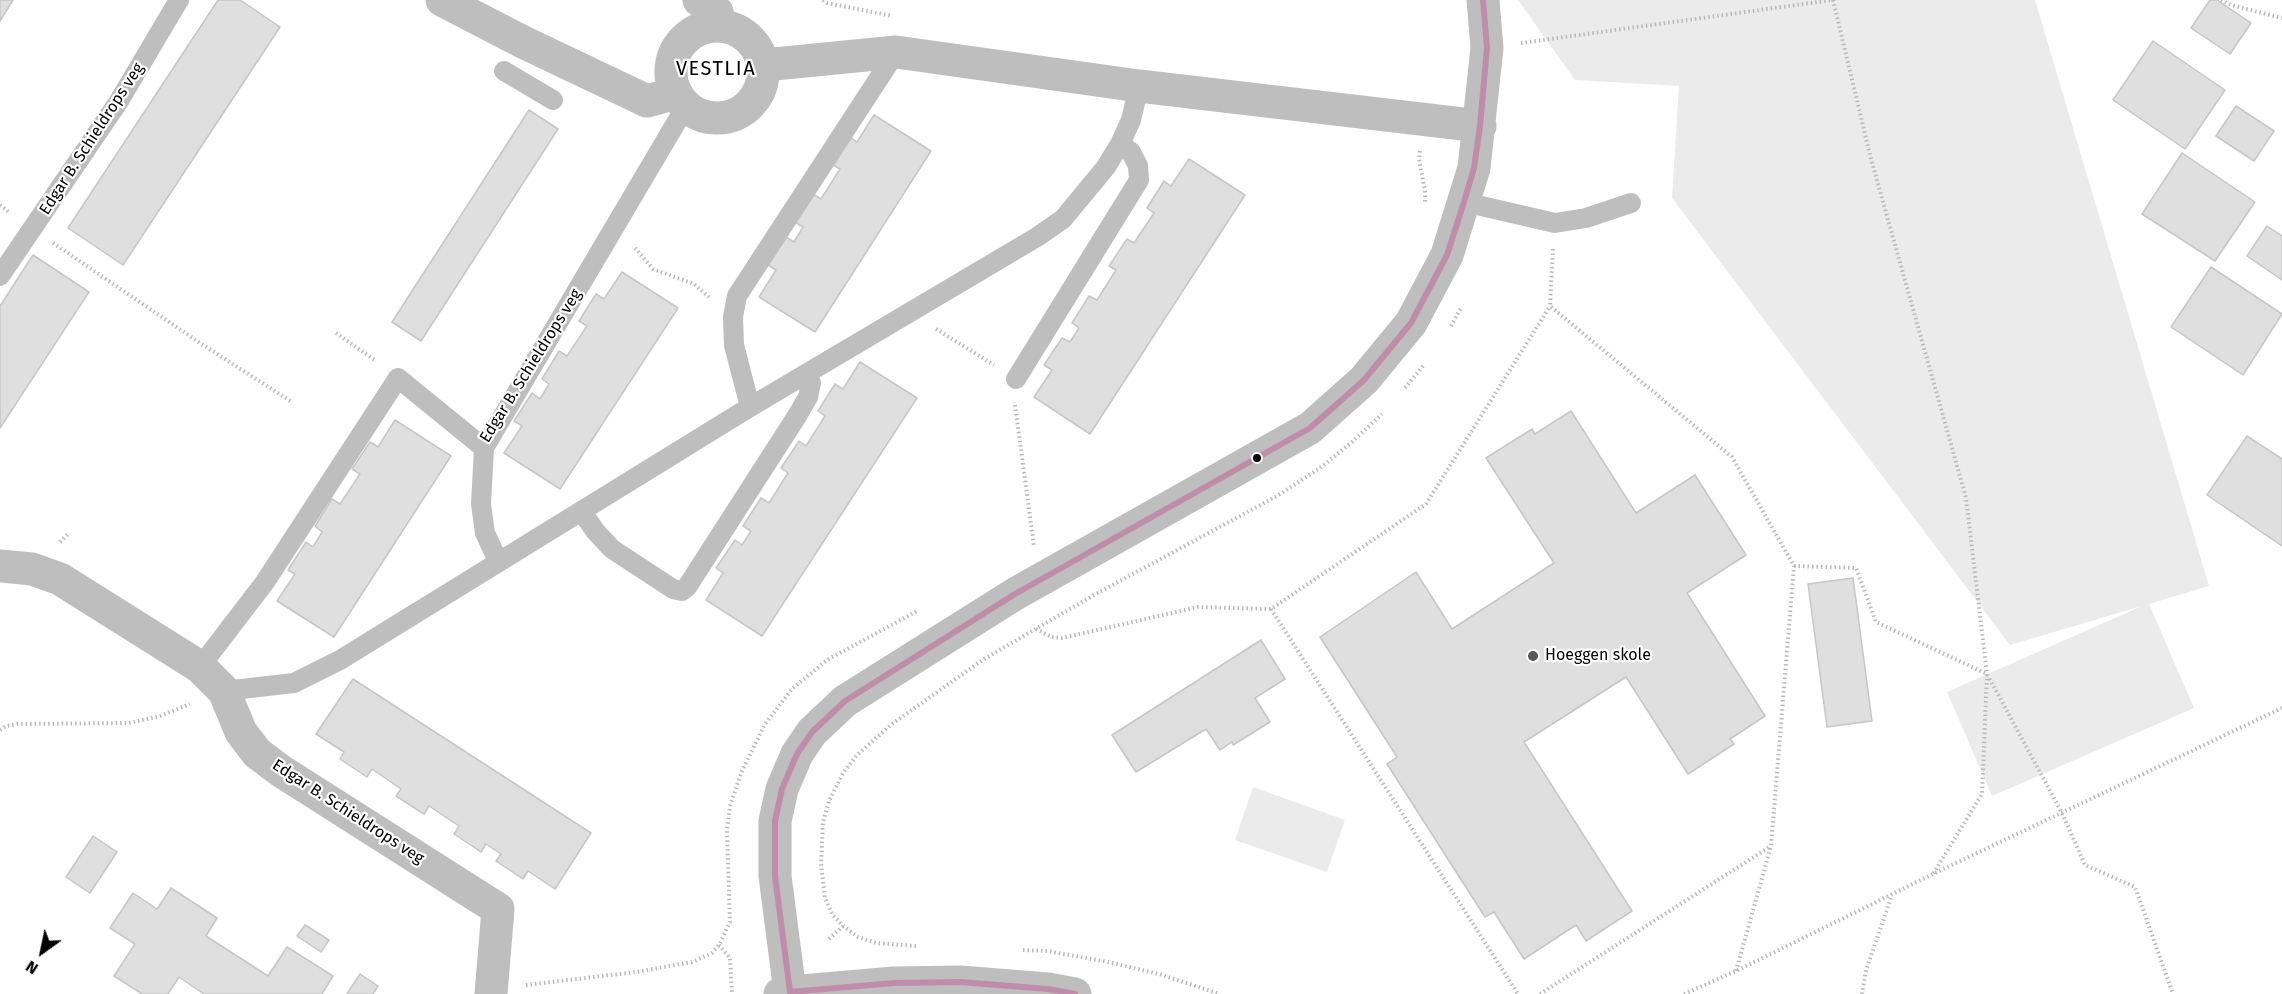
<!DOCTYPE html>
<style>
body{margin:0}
#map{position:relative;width:2282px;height:994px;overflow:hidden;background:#fff;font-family:"Fira Sans",sans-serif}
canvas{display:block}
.north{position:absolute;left:12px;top:922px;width:60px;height:60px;-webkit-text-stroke:4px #fff;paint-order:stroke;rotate:213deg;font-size:16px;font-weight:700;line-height:24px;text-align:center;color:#000}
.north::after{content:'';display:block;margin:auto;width:21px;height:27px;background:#000;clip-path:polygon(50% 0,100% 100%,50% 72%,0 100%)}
</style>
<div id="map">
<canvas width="2282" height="994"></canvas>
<div class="north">N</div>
</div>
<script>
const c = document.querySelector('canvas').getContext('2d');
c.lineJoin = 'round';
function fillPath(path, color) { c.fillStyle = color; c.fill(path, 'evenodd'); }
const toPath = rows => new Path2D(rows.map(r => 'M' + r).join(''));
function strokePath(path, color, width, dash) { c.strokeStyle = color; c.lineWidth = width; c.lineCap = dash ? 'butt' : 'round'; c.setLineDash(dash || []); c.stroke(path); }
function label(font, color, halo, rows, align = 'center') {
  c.font = font + ' "Fira Sans",sans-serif'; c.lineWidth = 4.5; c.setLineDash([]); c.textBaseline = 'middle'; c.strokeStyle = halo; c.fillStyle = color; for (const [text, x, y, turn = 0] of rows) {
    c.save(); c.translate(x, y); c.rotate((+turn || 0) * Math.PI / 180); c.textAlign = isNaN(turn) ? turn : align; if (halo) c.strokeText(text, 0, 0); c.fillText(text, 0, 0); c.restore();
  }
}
const green = toPath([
 [1518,0,2035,0,2209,586,2149,604,2194,708,1992,796,1947,692,2142,606,2010,645,1672,198,1679,86,1575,80],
 [1253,787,1345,820,1327,872,1235,840]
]);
const building = toPath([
 [0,0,13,0,0,21,0,0],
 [218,0,240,0,280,27,123,265,68,228,218,0],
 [2210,0,2217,0,2251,23,2230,54,2191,28,2210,0],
 [2153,41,2225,90,2185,149,2113,100,2153,41],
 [2236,106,2274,131,2254,161,2216,136,2236,106],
 [529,110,558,129,421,341,392,322,529,110],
 [874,115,931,151,815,332,759,297,776,270,768,265,786,237,794,242,803,227,795,222,813,194,821,199,840,169,833,165,850,137,857,142,874,115],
 [2182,153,2255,202,2215,261,2142,214,2182,153],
 [1189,159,1245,195,1090,434,1034,397,1052,370,1044,365,1062,338,1070,342,1079,328,1072,323,1089,296,1097,300,1116,270,1109,266,1127,239,1134,243,1154,213,1147,208,1164,181,1171,186,1189,159],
 [2267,226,2282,236,2282,280,2247,256,2267,226],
 [33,255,89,292,0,428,0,306,33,255],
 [2211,267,2282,314,2243,375,2171,327,2211,267],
 [622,272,678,308,560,489,504,453,522,426,514,421,532,393,540,399,549,384,542,379,559,351,567,356,587,326,579,321,596,294,604,299,622,272],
 [860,362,917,398,762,636,706,600,723,573,716,568,735,540,742,545,751,531,743,526,761,498,769,503,788,473,781,468,799,441,806,446,825,416,818,411,835,384,843,389,860,362],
 [1571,411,1636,513,1695,475,1746,555,1687,593,1765,716,1730,739,1734,744,1688,774,1626,677,1524,742,1632,911,1586,941,1576,925,1524,959,1494,912,1485,917,1387,764,1397,757,1320,637,1416,572,1452,629,1554,563,1486,458,1532,429,1535,434,1571,411],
 [395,420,451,456,334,637,277,601,295,574,288,570,306,542,313,547,322,532,315,526,332,499,340,504,360,474,352,469,370,442,378,447,395,420],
 [2247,436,2282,459,2282,546,2207,495,2247,436],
 [1853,578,1872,721,1827,727,1808,584,1853,578],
 [1261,640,1285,679,1255,698,1270,722,1233,745,1232,742,1220,750,1206,729,1136,772,1112,735,1261,640],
 [353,679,591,833,555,889,528,871,523,879,496,861,501,854,486,844,481,852,454,834,459,826,429,806,424,814,396,796,401,789,372,769,367,777,340,759,344,752,316,734,353,679],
 [93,836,117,852,90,893,66,877,93,836],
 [171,888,217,918,206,936,268,976,287,947,333,976,322,994,204,994,179,977,168,994,142,994,114,976,135,944,110,928,133,893,157,909,171,888],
 [305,925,329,940,321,952,297,936,305,925],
 [360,974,378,986,373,994,347,994,360,974]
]);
const path = toPath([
 [823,0,827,3,892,16],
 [1833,0,1871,159,1966,498,1987,674,1982,794,1933,874],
 [2221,0,2231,5,2282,18],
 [1521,43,1832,0],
 [1420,151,1419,159,1425,191,1425,203],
 [0,205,10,213],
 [53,243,200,343,292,402],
 [635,248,653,269,694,284,709,297],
 [1553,249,1550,306,1732,457,1794,566,1771,846,1736,971],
 [1451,326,1461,308],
 [936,329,994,365],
 [336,333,376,361],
 [1405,388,1423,366],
 [1015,405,1034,546],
 [60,542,68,534],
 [1794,566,1856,568,1876,622,1987,674,2062,813,2085,865,2135,887,2173,994],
 [1271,609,1518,994],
 [1036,629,1052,637,1062,638,1198,607,1271,609,1426,504,1550,306],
 [0,730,6,726,18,724,129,723,160,716,190,704],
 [829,939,843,926],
 [719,945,730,958,732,994],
 [916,946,876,943,858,937,843,926,832,914,825,898,821,864,823,822,829,801,843,773,857,755,892,724,984,659,1094,595,1277,496,1320,468,1352,442,1382,414],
 [1023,950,1047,951,1108,962,1159,974,1220,994],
 [526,985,636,972,692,962,712,953,719,945,730,922,727,831,730,806,742,771,765,724,792,689,827,660,919,610],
 [1540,994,1771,846],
 [1684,994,1736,971,1933,874,2282,708],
 [1862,994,1866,970,1892,895]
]);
const service = toPath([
 [504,71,553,100],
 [1464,202,1555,223,1586,218,1631,203],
 [0,276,119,101,179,0],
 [1016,379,1139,180,1138,166,1131,152,1120,144],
 [750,407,734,345,733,317,737,296,896,52],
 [484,448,481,504,485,533,498,561],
 [582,512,596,532,612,549,673,589,682,591,687,587,797,416,808,397,811,383,808,374],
 [200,667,265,582,398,378,484,448,686,106],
 [224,691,294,683,340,660,750,407,1037,237,1063,219,1106,167,1120,144,1131,120,1139,86]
]);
const minor = toPath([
 [442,0,523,42,647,101,676,93],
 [699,0,717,12,719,25],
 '671 72a46 46 0 1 1 92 0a46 46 0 1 1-92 0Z',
 [764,65,896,52,1139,86,1480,126],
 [0,566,32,569,60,579,200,667,224,691,241,732,257,753,281,771,498,909,491,994],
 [780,994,790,992,775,876,775,821,782,789,797,754,812,732,845,701,1015,594,1310,428,1364,380,1411,323,1447,255,1474,168,1487,48,1483,0]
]);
const tertiary = toPath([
 [790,992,894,983,960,982,1048,989,1075,994]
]);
const bus1 = toPath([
 [790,992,775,876,775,821,782,789,797,754,812,732,845,701,1015,594,1310,428,1364,380,1411,323,1447,255,1464,202,1474,168,1480,126,1487,48,1483,0],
 [790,992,894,983,960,982,1048,989,1075,994]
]);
const markers = [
 [1257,458,5,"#000"],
 [1533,656,6,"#595959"]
];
const streetNames = [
 ["Edgar B. Schieldrops veg",92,139,-57],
 ["Edgar B. Schieldrops veg",531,366,-58],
 ["Edgar B. Schieldrops veg",348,812,33]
];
const poiNames = [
 ["Hoeggen skole",1545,656]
];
const quarterNames = [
 ["VESTLIA",716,69]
];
fillPath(green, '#ebebeb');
fillPath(building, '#dfdfdf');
strokePath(building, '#c6c6c6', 1.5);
strokePath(path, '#b9b9b9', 4, [1.5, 3]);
strokePath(service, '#bebebe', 20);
strokePath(minor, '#bebebe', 33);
strokePath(tertiary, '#bebebe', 33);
strokePath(bus1, '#bf8ca9', 6);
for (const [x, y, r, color] of markers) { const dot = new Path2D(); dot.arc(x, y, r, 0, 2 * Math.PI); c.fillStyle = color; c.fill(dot); strokePath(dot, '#fff', 2); }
label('16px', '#000', '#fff', streetNames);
label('16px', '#000', '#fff', poiNames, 'left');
c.letterSpacing = '1.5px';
label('20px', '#000', '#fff', quarterNames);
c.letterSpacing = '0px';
</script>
